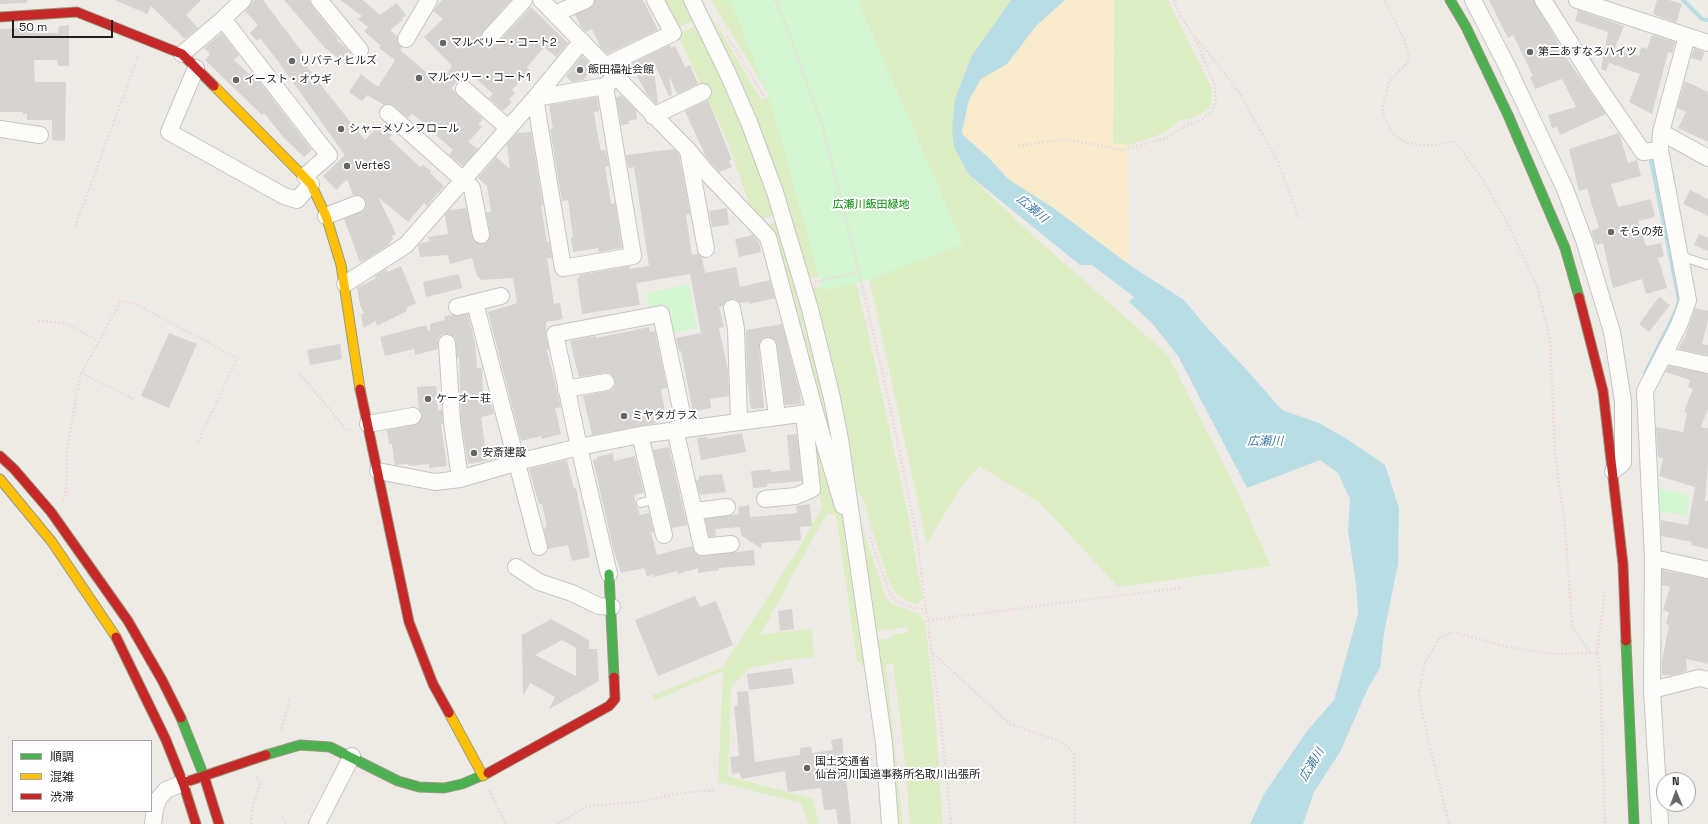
<!DOCTYPE html>
<meta charset="utf-8">
<style>
body{margin:0}
#map{position:relative;width:1708px;height:824px;overflow:hidden;background:#eeebe7;font-family:"Space Grotesk","Noto Sans JP",sans-serif}
canvas{display:block}
.legend{position:absolute;left:12px;top:740px;width:140px;height:72px;box-sizing:border-box;background:#fff;border:1px solid #a5a5a5;margin:0;padding:5px 7px;list-style:none;font-size:12px;color:#1f1f1f}
.legend li{display:flex;align-items:center;gap:8px;height:20px}
.legend b{width:20px;border:1px solid #a5a5a5}
.north{position:absolute;left:1656px;top:772px;width:40px;height:40px;box-sizing:border-box;background:#fff;border:1px solid #a5a5a5;border-radius:50%;rotate:359deg;font-size:11px;font-weight:700;line-height:16px;text-align:center;color:#1f1f1f}
.north::after{content:'';display:block;margin:auto;width:14px;height:18px;background:#676665;clip-path:polygon(50% 0,100% 100%,50% 72%,0 100%)}
.scale{position:absolute;left:12px;top:20px;width:101px;height:18px;box-sizing:border-box;border:2px solid #1f1f1f;border-top:0;padding-left:5px;font-size:12px;line-height:14px;white-space:nowrap;color:#1f1f1f;-webkit-text-stroke:3px #fff;paint-order:stroke}
</style>
<div id="map">
<canvas width="1708" height="824"></canvas>
<ul class="legend">
<li><b style="height:5px;background:#4caf50"></b>順調</li>
<li><b style="height:5px;background:#ffc107"></b>混雑</li>
<li><b style="height:5px;background:#c62828"></b>渋滞</li>
</ul>
<div class="north">N</div>
<div class="scale">50 m</div>
</div>
<script>
const c = document.querySelector('canvas').getContext('2d');
c.lineJoin = 'round';
function fillPath(path, color) { c.fillStyle = color; c.fill(path, 'evenodd'); }
const toPath = rows => new Path2D(rows.map(r => 'M' + r).join(''));
function strokePath(path, color, width, dash) { c.strokeStyle = color; c.lineWidth = width; c.lineCap = dash ? 'butt' : 'round'; c.setLineDash(dash || []); c.stroke(path); }
function label(font, color, halo, rows, align = 'center') {
  c.font = font + ' "Space Grotesk","Noto Sans JP",sans-serif'; c.lineWidth = 4; c.setLineDash([]); c.textBaseline = 'middle'; c.strokeStyle = halo; c.fillStyle = color; for (const [text, x, y, turn = 0] of rows) {
    c.save(); c.translate(x, y); c.rotate((+turn || 0) * Math.PI / 180); c.textAlign = isNaN(turn) ? turn : align; if (halo) c.strokeText(text, 0, 0); c.fillText(text, 0, 0); c.restore();
  }
}
const grass = toPath([
 [659,0,688,0,697,19,675,29],
 [700,0,723,35,761,100,770,97,711,0,766,0,852,268,869,336,907,509,923,599,917,605,898,596,889,582,870,524,865,502,854,487,810,289,822,286,820,277,807,279],
 [781,0,1011,0,971,57,955,99,954,147,969,175,1028,231,1168,355,1237,491,1271,566,1118,587,1040,503,979,466,959,490,927,544,869,278,838,161],
 [1114,0,1168,0,1211,86,1212,96,1210,107,1201,114,1191,119,1180,120,1167,131,1156,136,1128,145,1113,144],
 [699,25,758,160,757,166,770,203,775,207,777,215,760,219,747,210,750,206,727,140,677,34],
 [779,222,800,290,846,497,764,225],
 [812,422,844,515,867,669,857,661,836,515,827,513,760,635,812,628,814,657,787,660,748,669,731,688,728,776,813,799,819,824,809,824,801,803,718,782,723,671,654,701,652,695,723,667,802,543,822,507,819,490],
 [860,519,885,596,891,603,919,614,925,622,934,699,943,824,910,824,903,743,893,663,886,665,903,824,899,824,894,768,877,640,892,638,892,635,909,632,908,627,876,631]
]);
const sand = toPath([
 [1065,0,1114,0,1113,143,1128,145,1129,264,1052,207,1008,179,990,159,963,135,962,131,969,100,981,79,1007,64,1036,26]
]);
const park = toPath([
 [728,0,858,0,963,244,862,282,823,291,771,103,738,19],
 [689,284,697,328,672,333,667,306,649,310,646,293],
 [1657,488,1689,495,1687,516,1657,511]
]);
const water = toPath([
 [1011,0,1065,0,1036,26,1007,64,981,79,969,100,962,131,963,135,990,159,1008,179,1052,207,1131,266,1184,300,1209,330,1244,367,1282,410,1319,423,1347,439,1385,465,1399,508,1398,564,1384,633,1380,668,1369,686,1340,752,1314,792,1303,824,1250,824,1264,794,1307,731,1334,700,1358,614,1356,583,1348,531,1350,499,1338,473,1320,460,1247,488,1178,356,1152,323,1129,302,1134,297,1092,265,1080,265,969,175,954,147,952,130,955,99,971,57]
]);
const stream = toPath([
 [1683,0,1702,19,1708,20],
 [1645,373,1677,309,1679,300,1650,155]
]);
const building = toPath([
 [0,0,27,0,27,3,0,4],
 [115,0,201,0,186,15,198,28,185,39,151,6,147,14],
 [254,0,263,0,303,53,300,57,316,79,365,140,380,124,392,135,389,138,420,167,423,165,431,171,430,173,444,186,427,206,424,203,408,222,378,197,396,234,392,236,393,239,387,246,365,260,360,262,344,219,364,210,366,205,366,200,359,195,353,195,347,179,336,190,323,176,345,155,277,60,260,38,257,41,250,33,258,25,245,11],
 [284,0,309,0,312,6,338,39,337,40,349,51,342,61,325,48],
 [340,0,363,0,380,15,397,3,406,15,402,18,403,20,390,30,397,36,398,43,402,48,400,50,440,84,452,66,424,37,443,19,433,11,442,0,511,0,481,35,481,40,488,46,497,43,531,7,568,43,556,57,544,47,527,67,530,71,512,90,515,93,509,100,512,102,503,111,489,98,493,94,468,71,451,88,483,119,478,124,482,127,468,142,478,149,463,166,449,155,453,150,436,135,437,134,412,114,408,118,390,104,384,105,367,95,362,101,349,92,361,74,378,87,395,60,379,48,381,46,364,31,368,27,358,19,362,16],
 [595,0,643,0,658,30,607,54,601,48,592,29,586,32,581,27,575,15,590,8,594,5],
 [1489,0,1534,0,1568,60,1606,114,1560,135,1557,127,1552,128,1548,115,1576,107,1562,79,1535,89,1530,77,1533,76,1513,35,1508,38],
 [1657,0,1669,0,1682,4,1676,23,1653,14],
 [1578,10,1624,26,1614,50,1639,56,1641,47,1647,49,1652,35,1675,42,1672,53,1668,52,1652,114,1629,102,1640,74,1609,63,1606,71,1601,69,1608,32,1575,21],
 [69,25,69,66,58,66,57,60,34,60,35,82,66,82,65,141,52,140,52,120,27,120,27,114,23,114,23,112,0,112,0,29,27,28,27,33,58,33,59,26],
 [222,33,239,55,234,60,249,74,252,72,312,150,304,157,284,138,264,113,262,115,205,60,210,54,204,48],
 [670,45,671,48,675,46,685,67,690,65,698,84,677,94,669,76,672,95,669,96,653,61,658,103,656,104,647,94,630,64],
 [1694,48,1704,52,1702,61,1691,58],
 [582,56,595,68,583,80,572,82,566,76],
 [1685,81,1708,92,1708,142,1678,128,1686,112,1677,108],
 [622,96,636,110,637,119,628,121,629,124,621,125,616,97],
 [597,97,599,111,594,112,596,126,601,151,605,150,606,152,609,166,605,167,611,204,615,203,622,248,599,252,598,248,573,252,571,237,573,237,568,200,562,201,550,129,553,129,549,105],
 [708,100,732,160,729,161,732,167,719,172,706,157,685,111],
 [531,132,543,205,541,205,547,242,549,241,552,258,547,258,554,304,560,303,563,319,546,322,546,336,549,349,547,350,561,407,555,408,561,434,542,439,541,436,521,441,488,312,517,303,513,278,481,280,480,278,478,278,472,258,450,264,448,255,420,257,418,245,421,243,431,241,427,237,448,234,445,215,449,210,466,208,474,241,482,244,487,242,490,234,486,212,491,212,487,186,478,178,496,157,510,169,507,144,517,133],
 [1619,133,1628,163,1637,160,1641,176,1611,184,1618,207,1651,199,1655,217,1638,221,1646,246,1661,243,1664,256,1658,258,1667,288,1646,294,1642,279,1613,288,1603,243,1596,245,1591,231,1599,228,1587,189,1579,191,1569,149],
 [674,149,679,154,690,214,686,215,692,255,698,254,702,258,705,273,736,267,740,287,770,280,775,298,749,304,749,302,740,303,735,299,731,299,726,301,723,306,719,307,724,327,719,328,728,370,729,396,710,399,711,408,693,412,681,351,679,351,676,338,701,333,690,274,636,283,640,305,582,314,577,278,579,278,579,275,629,266,630,269,649,266,634,167,628,168,626,155],
 [1690,190,1708,199,1708,216,1683,204],
 [727,208,729,225,712,227,709,211],
 [1699,234,1708,238,1708,251,1694,245],
 [753,235,759,242,761,252,739,257,735,239],
 [401,266,416,303,406,308,407,311,377,326,376,321,363,328,361,314,364,313,360,305,357,288,376,278,375,276,386,269,388,272],
 [459,274,462,288,426,297,423,282],
 [1659,297,1670,305,1649,332,1639,324],
 [1695,308,1708,311,1708,320,1702,344,1708,345,1708,355,1678,349,1685,337],
 [468,314,475,343,477,368,482,368,483,393,488,392,494,414,481,417,487,461,468,464,461,421,459,357,457,358,455,337,447,334,441,335,438,339,438,349,415,355,414,349,385,356,380,337,426,325,428,331,430,330,430,324,445,320,444,316],
 [782,324,800,393,801,404,785,405,777,345,775,340,767,337,762,339,759,347,764,408,751,409,747,380,746,330],
 [649,327,650,332,655,331,667,388,661,389,666,418,656,420,657,423,592,435,583,396,612,390,615,385,615,380,610,373,605,373,579,377,570,341,596,336,596,338],
 [169,333,197,344,169,408,141,396],
 [340,344,342,359,310,365,307,350],
 [1669,366,1708,374,1708,408,1701,427,1708,428,1708,463,1705,501,1708,501,1708,549,1691,545,1692,542,1661,536,1661,520,1688,525,1695,487,1659,476,1663,458,1658,457,1656,427,1683,432,1687,413,1684,412,1693,389,1688,387,1690,380,1665,372],
 [436,386,438,410,442,410,443,424,441,425,447,466,429,468,429,464,409,466,408,464,395,465,392,444,389,444,387,430,419,423,422,415,419,409,417,387],
 [742,433,746,452,701,460,697,438,707,437,708,439],
 [797,434,802,481,767,484,767,487,753,488,751,471,771,469,771,472,790,470,787,435],
 [669,447,687,525,672,528,653,450],
 [613,453,614,461,635,456,644,493,634,495,636,504,640,515,649,513,654,532,651,533,657,555,692,546,695,553,703,556,754,550,755,565,719,568,719,570,698,573,698,568,678,574,677,571,654,577,653,574,647,577,644,568,621,573,613,548,593,460,597,459,597,457],
 [567,460,574,489,576,488,590,557,572,561,568,545,548,549,544,528,547,527,542,504,539,504,529,469],
 [722,474,726,492,700,495,696,480,699,480,699,476],
 [810,504,812,526,800,527,801,540,761,543,762,549,741,535,740,527,715,529,716,536,709,537,705,519,739,514,738,507,749,505,750,517,797,513,796,506],
 [1662,570,1708,579,1708,664,1686,659,1687,671,1673,675,1662,675,1662,661,1669,625,1666,624,1669,612,1663,610,1670,587,1662,585],
 [695,596,700,607,716,601,733,645,658,676,635,620],
 [792,609,794,629,780,631,778,611],
 [551,619,589,640,589,649,597,649,599,681,549,709,555,697,530,683,523,696,522,635],
 [562,640,576,648,576,676,535,655],
 [792,668,794,684,749,690,747,674],
 [748,691,755,762,800,755,800,748,811,747,812,753,833,750,831,740,842,738,851,824,838,824,836,809,824,810,821,788,788,792,785,771,741,779,740,773,732,774,730,757,739,756,734,706,738,705,737,692]
]);
const path = toPath([
 [775,0,781,12,822,124,859,272,890,406,917,539,942,732,951,824],
 [1174,0,1180,16,1193,34],
 [1384,0,1404,39,1410,60,1389,82,1382,111,1388,125,1393,134,1405,142,1420,145,1435,145,1454,141,1483,179,1510,228,1537,287,1550,338,1555,453,1565,526,1572,626,1591,654],
 [727,36,765,98],
 [1196,38,1237,89,1278,162,1299,219],
 [1018,146,1065,139,1122,150,1167,138,1186,125,1201,120,1212,112,1216,99,1214,83,1193,34],
 [75,227,139,54],
 [815,282,859,272],
 [38,321,65,323,98,341],
 [81,373,134,399],
 [299,373,347,430,351,430],
 [63,500,66,494,67,451,80,376,121,301,134,303,237,358,198,442],
 [870,537,890,594,896,601,913,608,927,609],
 [928,620,1180,588],
 [933,653,1010,724,1062,742,1074,753,1075,824],
 [1597,653,1600,671,1605,824],
 [283,732,281,729,290,699],
 [489,790,506,824],
 [282,817,287,824],
 [251,824,252,809,260,785,256,775],
 [558,824,587,806,639,802,680,793,716,790],
 [1449,824,1420,705,1419,694,1425,662,1440,637,1453,632,1507,647,1556,654,1597,653,1605,592]
]);
const lane = toPath([
 [1680,256,1708,265],
 [641,503,655,499]
]);
const street = toPath([
 [319,0,360,50],
 [692,0,728,74,749,122,775,192,810,309,832,398,840,439,884,743,890,824],
 [1473,0,1506,64,1565,189,1584,240,1612,332,1623,401,1623,463,1613,471],
 [1543,0,1593,79,1643,152,1660,150,1661,132,1687,36],
 [1577,0,1708,43],
 [555,14,586,0],
 [223,19,243,0],
 [490,37,524,0],
 [406,39,429,0],
 [582,41,535,98,563,268,633,256,605,86],
 [182,54,223,19,319,143,329,155,305,176],
 [607,65,673,33,655,0],
 [196,68,169,132,284,196,297,200,311,184],
 [464,89,508,128],
 [388,113,472,188,481,235],
 [653,116,703,92],
 [0,129,40,135],
 [1661,132,1708,158],
 [688,151,706,249],
 [326,216,357,204],
 [345,284,406,245,535,98,605,86,614,79],
 [475,303,539,547],
 [457,307,501,296],
 [732,308,736,329,739,421],
 [447,343,452,422,460,479],
 [768,346,777,416],
 [1663,355,1708,365],
 [566,389,606,382],
 [815,412,843,506],
 [368,424,413,416],
 [675,429,702,547,731,544],
 [640,435,664,535],
 [378,471,435,482,460,479,518,462,579,447,640,435,815,412,768,237,708,174,688,150,541,0],
 [765,499,796,496,812,489,804,414],
 [695,511,727,507],
 [1653,558,1708,570],
 [516,567,539,582,572,593,599,606,612,607],
 [609,574,579,447,555,334,661,314,685,428],
 [1652,690,1699,678,1708,680],
 [153,824,155,809,159,798,166,790,183,783],
 [317,824,352,756],
 [1660,824,1652,690,1653,558,1645,391,1679,325,1688,300,1660,150]
]);
const fast = toPath([
 [1450,0,1466,27,1508,115,1565,248,1579,297],
 [609,574,614,677],
 [1626,641,1634,824],
 [181,718,204,776],
 [266,755,300,745,330,747,398,781,419,787,444,788,462,784,488,773]
]);
const slow = toPath([
 [214,86,311,184,326,216,341,265,360,389],
 [0,479,52,542,116,637],
 [449,713,483,776]
]);
const jam = toPath([
 [0,17,77,12,182,54,214,86],
 [1579,297,1603,391,1623,564,1626,641],
 [360,389,409,622,433,684,449,713],
 [0,456,14,469,51,512,128,621,162,680,181,718],
 [116,637,166,740,183,783,266,755],
 [488,773,609,706,615,699,614,677],
 [204,776,219,824],
 [183,783,196,824]
]);
const markers = [
 [443,43,4,"#676665"],
 [1530,52,4,"#676665"],
 [292,61,4,"#676665"],
 [580,70,4,"#676665"],
 [419,78,4,"#676665"],
 [236,80,4,"#676665"],
 [341,129,4,"#676665"],
 [347,166,4,"#676665"],
 [1611,232,4,"#676665"],
 [428,399,4,"#676665"],
 [624,416,4,"#676665"],
 [474,453,4,"#676665"],
 [807,768,4,"#676665"]
];
const poiNames = [
 ["マルベリー・コート2",451,43],
 ["第二あすなろハイツ",1538,52],
 ["リバティヒルズ",300,61],
 ["飯田福祉会館",588,70],
 ["マルベリー・コート1",427,78],
 ["イースト・オウギ",244,80],
 ["シャーメゾンフロール",349,129],
 ["VerteS",355,166],
 ["そらの苑",1619,232],
 ["ケーオー荘",436,399],
 ["ミヤタガラス",632,416],
 ["安斎建設",482,453],
 ["国土交通省",815,762],
 ["仙台河川国道事務所名取川出張所",815,775]
];
const parkNames = [
 ["広瀬川飯田緑地",871,205]
];
const waterNames = [
 ["広瀬川",1032,209,40],
 ["広瀬川",1265,442],
 ["広瀬川",1312,765,-59]
];
fillPath(grass, '#dcedc3');
fillPath(sand, '#f7ebcb');
fillPath(park, '#d4f5d1');
fillPath(water, '#b8dde4');
strokePath(stream, '#b8dde4', 4);
fillPath(building, '#d6d3d0');
strokePath(lane, '#c6c5c3', 10);
strokePath(street, '#c6c5c3', 18);
strokePath(fast, '#98987e', 11);
strokePath(slow, '#98987e', 11);
strokePath(jam, '#98987e', 11);
strokePath(path, '#ebdad9', 2.5, [2, 2]);
strokePath(lane, '#fcfcfb', 8);
strokePath(street, '#fcfcfb', 16);
strokePath(fast, '#4caf50', 9);
strokePath(slow, '#ffc107', 9);
strokePath(jam, '#c62828', 9);
for (const [x, y, r, color] of markers) { const dot = new Path2D(); dot.arc(x, y, r, 0, 2 * Math.PI); c.fillStyle = color; c.fill(dot); strokePath(dot, '#fff', 1.5); }
label('11px', '#1f1f1f', '#fff', poiNames, 'left');
label('11px', '#028805', '#fff', parkNames);
label('italic 12px', '#3d78a6', '#fff', waterNames);
</script>
